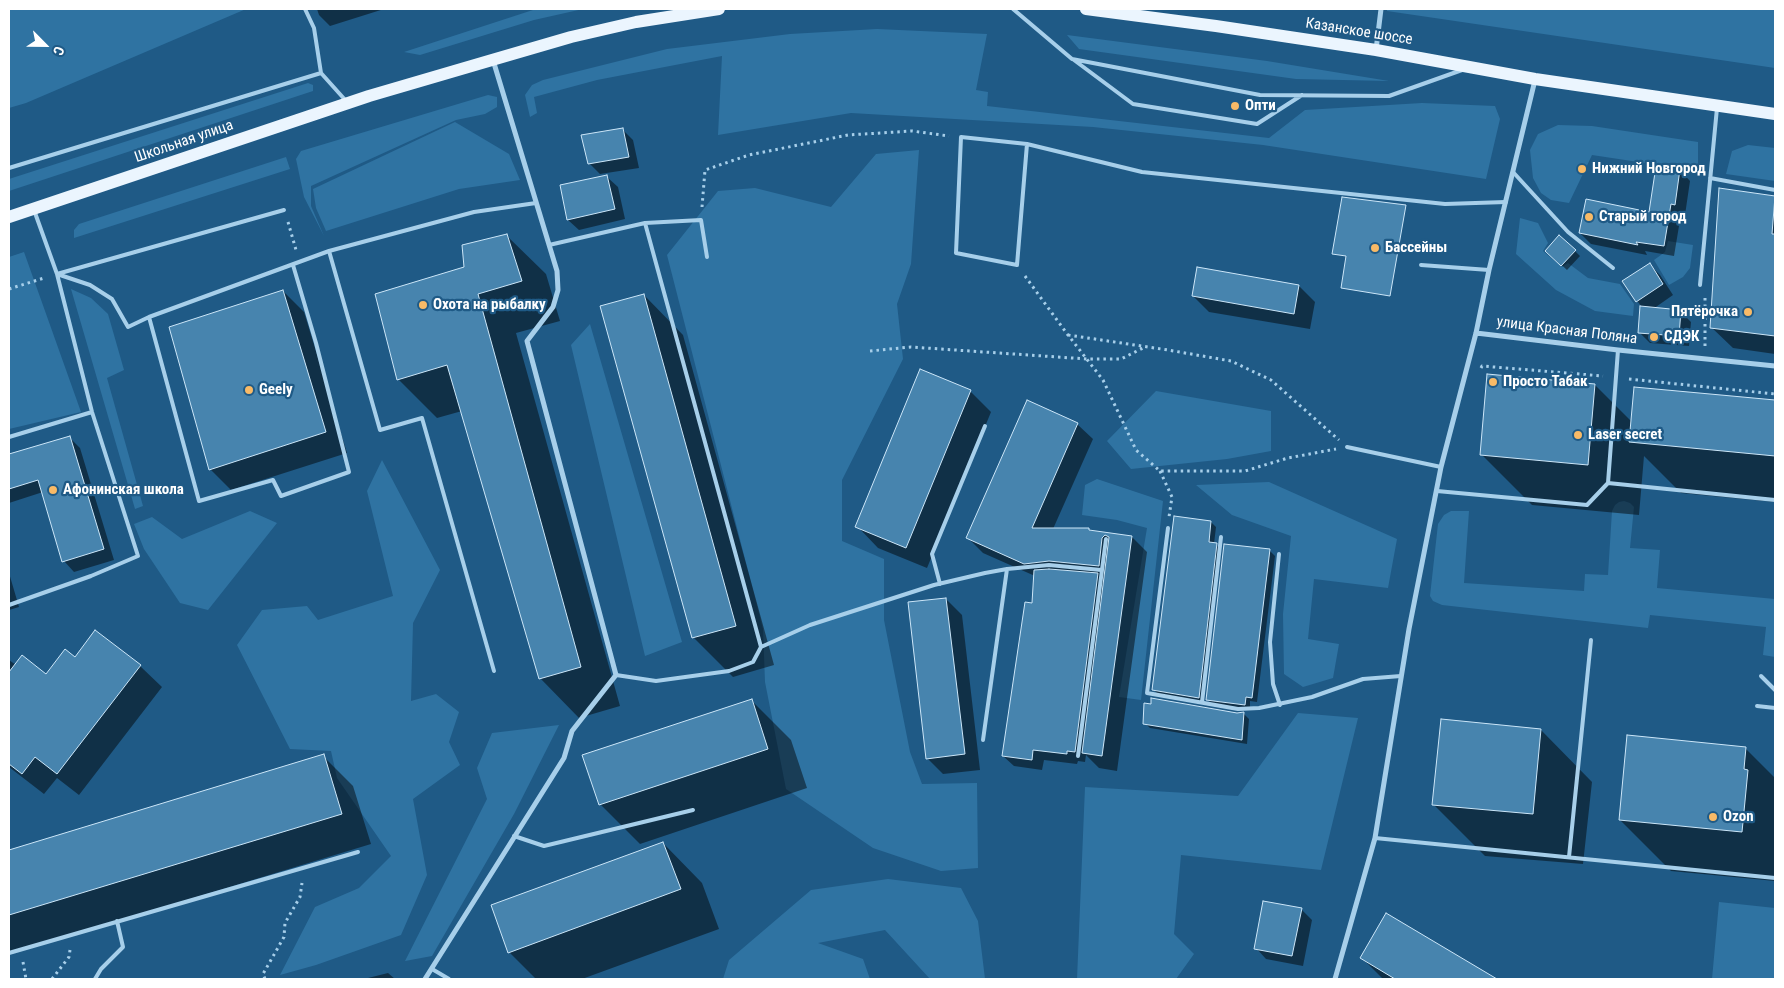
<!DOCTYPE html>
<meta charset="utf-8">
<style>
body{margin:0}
#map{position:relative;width:1784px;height:988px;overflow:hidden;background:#1f5a86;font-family:"Roboto Condensed",sans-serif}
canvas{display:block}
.frame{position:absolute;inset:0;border:10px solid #fff;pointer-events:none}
.north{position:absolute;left:20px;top:20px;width:50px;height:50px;-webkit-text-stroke:4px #1f5a86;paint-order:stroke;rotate:113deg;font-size:14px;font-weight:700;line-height:20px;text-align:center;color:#fff}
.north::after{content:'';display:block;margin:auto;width:18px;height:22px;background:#fff;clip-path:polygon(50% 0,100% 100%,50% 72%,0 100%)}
</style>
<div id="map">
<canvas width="1784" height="988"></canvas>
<div class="frame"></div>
<div class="north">С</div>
</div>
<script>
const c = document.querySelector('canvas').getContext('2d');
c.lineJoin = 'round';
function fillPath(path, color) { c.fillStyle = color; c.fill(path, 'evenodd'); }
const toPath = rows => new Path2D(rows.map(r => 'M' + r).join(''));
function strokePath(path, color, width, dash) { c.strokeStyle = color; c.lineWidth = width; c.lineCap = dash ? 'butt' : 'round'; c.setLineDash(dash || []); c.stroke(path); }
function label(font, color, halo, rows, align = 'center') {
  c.font = font + ' "Roboto Condensed",sans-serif'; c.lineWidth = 4.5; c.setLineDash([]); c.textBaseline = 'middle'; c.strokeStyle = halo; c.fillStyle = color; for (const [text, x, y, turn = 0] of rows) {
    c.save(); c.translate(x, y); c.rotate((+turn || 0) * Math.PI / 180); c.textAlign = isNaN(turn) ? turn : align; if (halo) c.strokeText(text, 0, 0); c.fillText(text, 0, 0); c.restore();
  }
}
const green = toPath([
 [9,9,246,9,26,103,9,108],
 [536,9,583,9,534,20,420,55,404,52],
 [1387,9,1775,9,1775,68,1387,11],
 [877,29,987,34,976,90,988,92,987,106,1269,138,1305,110,1422,103,1495,106,1500,119,1486,179,1263,145,1093,127,851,113,718,135,722,56,597,80,534,97,537,113,530,117,525,95,532,85,543,80,667,49,790,34],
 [1067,35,1267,61,1389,81,1296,79,1079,49],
 [308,83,313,85,313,91,9,191,9,179],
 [488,95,497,97,497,107,485,114,456,120,311,186,311,206,324,236,304,197,296,159,301,151],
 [455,122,509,154,520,180,459,189,326,231,316,208,313,189],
 [1558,125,1592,126,1698,142,1698,171,1592,155,1569,203,1551,200,1541,193,1533,178,1530,150,1538,134],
 [1748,145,1775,148,1775,181,1726,174,1732,151],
 [919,150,911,264,897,304,903,359,842,480,842,541,884,559,884,620,910,752,922,784,977,783,978,868,941,871,873,848,786,789,765,682,763,629,667,255,718,191,755,188,831,207,876,154],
 [286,157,290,169,74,238,74,230,79,224],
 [1520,218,1538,223,1548,243,1543,251,1562,267,1568,263,1588,278,1620,284,1634,304,1633,316,1595,311,1556,290,1516,254],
 [1668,241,1693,245,1690,268,1683,277,1669,285,1654,260,1665,252],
 [24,252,81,412,9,429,9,257],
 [71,289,91,298,108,314,124,370,107,378,143,506,135,509],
 [590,324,682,642,645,656,571,345],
 [1156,391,1271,411,1271,451,1227,459,1131,469,1107,441],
 [382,460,440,570,413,623,411,701,436,694,459,712,449,742,460,765,413,799,427,875,401,935,316,965,280,975,315,907,359,888,391,856,337,778,331,751,290,749,237,645,262,610,307,606,318,620,393,596,367,491],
 [1097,479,1163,501,1141,700,1119,697,1147,528,1117,520,1082,515,1085,485],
 [1269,482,1397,539,1388,588,1314,579,1308,639,1339,644,1333,678,1303,687,1284,674,1283,614,1291,536,1232,515,1196,485],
 [1624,501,1630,503,1634,507,1630,548,1660,550,1657,588,1775,599,1775,657,1763,655,1766,627,1650,615,1648,628,1442,605,1433,601,1430,596,1438,524,1444,515,1451,511,1469,511,1464,583,1584,591,1585,574,1608,575,1612,511,1615,505,1619,502],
 [250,511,277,523,208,610,180,603,144,549,134,524,152,517,182,539],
 [1298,713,1358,718,1321,870,1181,855,1174,934,1194,954,1176,979,1077,979,1085,787,1238,796],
 [559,725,514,814,432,956,405,961,487,799,477,768,492,733],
 [888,879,961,888,978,921,985,979,930,979,885,930,818,943,863,959,870,979,723,979,729,960,811,890],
 [1719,902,1775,908,1775,979,1712,979]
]);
const shadow = toPath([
 [317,9,384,9,330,26,319,15],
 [622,129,633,140,639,168,600,174,589,163],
 [1680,170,1690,181,1685,215,1681,214,1674,256,1645,251,1647,255,1591,244,1580,233,1650,214],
 [607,177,618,187,625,219,579,230,568,220],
 [1720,189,1775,198,1775,354,1733,348,1711,327],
 [506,235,546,274,560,321,516,333,620,706,579,718,540,678,462,411,437,418,398,379,465,268],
 [1575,251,1580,256,1567,270,1552,256],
 [1650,265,1660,275,1673,295,1653,309,1680,311,1691,322,1689,346,1650,343,1639,332,1641,306,1624,282],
 [1299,286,1315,302,1310,329,1209,312,1193,296],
 [283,291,304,312,347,453,231,490,210,469],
 [644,295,683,335,774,665,733,677,693,637],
 [1595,385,1632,422,1635,389,1775,402,1775,502,1681,493,1644,456,1639,515,1532,505,1481,454],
 [970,391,991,412,927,568,878,548,857,526],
 [1077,424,1093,439,1053,529,1091,532,1132,537,1147,552,1117,771,1099,768,1086,755,1085,762,1078,761,1077,764,1044,760,1042,770,1014,766,1003,756,1033,605,1035,576,983,553,967,537],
 [69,437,80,448,114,560,74,572,64,561,43,492,9,503,9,455],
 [1211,522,1216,527,1214,544,1221,549,1203,703,1159,695,1154,690],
 [1270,551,1275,556,1257,702,1250,701,1250,709,1212,704,1207,699],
 [9,573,19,607,9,610],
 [946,599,962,615,980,770,943,774,927,758],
 [96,631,140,666,162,687,79,795,57,778,44,794,9,767,9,660,16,665,46,676,75,658],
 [751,700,791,740,807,788,640,844,600,804],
 [1237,714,1244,714,1249,719,1247,744,1150,728,1145,723],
 [1541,730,1592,782,1583,864,1485,856,1434,805],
 [1745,748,1775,778,1775,881,1671,871,1620,820],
 [323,756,353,786,371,844,9,954,9,851],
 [663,843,702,883,719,929,582,979,536,979,509,952],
 [1301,909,1312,920,1303,966,1266,959,1256,948],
 [1387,915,1495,979,1383,979,1362,958],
 [388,973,395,979,364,979]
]);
const building = toPath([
 [623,128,629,157,588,164,581,135,623,128],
 [1656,166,1680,169,1675,205,1671,204,1664,246,1636,242,1638,245,1579,233,1586,199,1649,212,1656,166],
 [607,175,615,209,567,220,560,185,607,175],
 [1719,188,1775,196,1772,234,1775,234,1775,336,1710,328,1719,188],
 [1342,197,1406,205,1390,296,1341,288,1346,256,1332,254,1342,197],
 [507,234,522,281,478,294,581,667,539,679,447,365,397,380,375,294,464,267,462,245,507,234],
 [1559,235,1576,250,1561,266,1545,251,1559,235],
 [1650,263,1663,284,1636,302,1622,281,1650,263],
 [1197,267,1299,285,1294,314,1192,296,1197,267],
 [283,290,326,432,209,470,169,327,283,290],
 [644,294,736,626,692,638,600,306,644,294],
 [1640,306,1681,310,1679,336,1638,333,1640,306],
 [920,369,971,390,906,548,855,527,920,369],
 [1487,374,1595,384,1588,465,1480,455,1487,374],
 [1634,387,1775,400,1775,456,1629,442,1634,387],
 [1027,400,1078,423,1032,528,1089,528,1089,530,1132,536,1102,756,1082,753,1109,537,1105,535,1102,538,1099,566,1049,561,1024,564,966,538,1027,400],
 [70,436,104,549,62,562,38,480,9,489,9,454,70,436],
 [1174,516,1211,521,1209,542,1217,543,1199,698,1152,690,1174,516],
 [1224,544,1270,549,1252,698,1246,697,1245,705,1206,700,1224,544],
 [1049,569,1098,573,1075,752,1067,751,1067,754,1033,750,1032,760,1002,756,1025,602,1032,603,1034,570,1049,569],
 [946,598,965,754,926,759,908,602,946,598],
 [95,630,141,665,57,774,35,757,22,774,9,764,9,672,22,655,46,674,65,649,75,657,95,630],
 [1151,698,1237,713,1244,712,1242,740,1143,724,1144,703,1151,704,1151,698],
 [752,699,768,749,599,805,582,755,752,699],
 [1441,719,1541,729,1533,814,1432,805,1441,719],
 [1627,735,1746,747,1744,769,1748,770,1742,832,1619,820,1627,735],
 [324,754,342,814,9,915,9,850,324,754],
 [663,842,681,889,508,953,491,905,663,842],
 [1263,901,1302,908,1292,956,1254,949,1263,901],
 [1386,913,1497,979,1395,979,1360,958,1386,913]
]);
const path = toPath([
 [702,207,705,170,749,155,848,135,912,131,949,136],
 [288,222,296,250],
 [1025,276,1068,335,1103,380,1136,450,1160,471,1245,471,1288,458,1336,449],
 [9,289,44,278],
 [1068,335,1168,350,1231,361,1271,380,1339,440],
 [1705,346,1705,297],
 [870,351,911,347,1087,359,1121,359,1145,347],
 [1481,368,1482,366,1603,376],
 [1629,379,1775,394],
 [1160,471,1172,497,1169,517],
 [23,962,26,979],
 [52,979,69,957,70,950],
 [265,979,263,974,284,937,285,923,300,897,302,883]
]);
const service = toPath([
 [305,9,314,28,321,73,347,102],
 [1013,9,1072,59,1260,95,1389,96,1462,70],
 [1074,60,1133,104,1257,124,1302,95],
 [1027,144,1017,265,956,253,961,137,1027,144,1142,172,1445,204,1506,202],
 [9,168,321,73],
 [1513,172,1568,232,1613,268],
 [1710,178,1775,190],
 [645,223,701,220,707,257],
 [549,245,645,223,761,647,753,662,729,671,656,681,616,675],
 [329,251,474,212,536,203],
 [1421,265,1489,270],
 [57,274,90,285,112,299,128,327,149,317,329,251,380,430,422,418,494,671],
 [57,274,284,210],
 [1700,285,1717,108],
 [149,317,199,501,273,480,281,496,349,472,316,343,293,265],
 [9,437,92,412],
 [1347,447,1441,467],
 [1608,483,1775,500],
 [1437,491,1587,505,1608,483,1618,350],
 [1168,528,1147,693,1238,709,1259,708,1312,697,1363,679,1401,676],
 [1279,554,1270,642,1273,684,1280,705],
 [940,584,932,554,985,426],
 [9,605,91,576,138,556,92,412,57,274,34,210],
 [761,647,810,625,934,585,985,573,1007,569,1049,565,1101,570],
 [1761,676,1775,690],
 [1202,702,1221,537],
 [1757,706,1775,708],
 [983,740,1007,569],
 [1078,756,1106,539],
 [514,836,544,846,693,810],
 [1375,838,1775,878],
 [1569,857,1591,640],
 [9,953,358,852],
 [432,969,449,979],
 [95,979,101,969,123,947,117,921]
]);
const minor = toPath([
 [1376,50,1381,9],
 [1476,333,1618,350,1775,366],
 [425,979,564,758,572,731,616,675,527,341,553,307,558,290,557,271,493,60],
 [1335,979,1375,838,1409,629,1441,467,1476,333,1489,270,1535,80]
]);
const primary = toPath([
 [1086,9,1216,26,1376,50,1535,79,1775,114],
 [9,217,369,96,492,60,571,37,636,22,719,9]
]);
const markers = [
 [1235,106,5,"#f8ba67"],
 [1582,169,5,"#f8ba67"],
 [1589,217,5,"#f8ba67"],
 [1375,248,5,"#f8ba67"],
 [423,305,5,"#f8ba67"],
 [1748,312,5,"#f8ba67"],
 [1654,337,5,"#f8ba67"],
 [1493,382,5,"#f8ba67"],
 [249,390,5,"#f8ba67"],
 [1578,435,5,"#f8ba67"],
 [53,490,5,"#f8ba67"],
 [1713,817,5,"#f8ba67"]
];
const streetNames = [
 ["Казанское шоссе",1359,32,9],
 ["Школьная улица",184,142,-19],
 ["улица Красная Поляна",1567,331,7]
];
const poiNames = [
 ["Опти",1245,106],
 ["Нижний Новгород",1592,169],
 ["Старый город",1599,217],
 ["Бассейны",1385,248],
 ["Охота на рыбалку",433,305],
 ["Пятёрочка",1738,312,"right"],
 ["СДЭК",1664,337],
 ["Просто Табак",1503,382],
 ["Geely",259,390],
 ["Laser secret",1588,435],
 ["Афонинская школа",63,490],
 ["Ozon",1723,817]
];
fillPath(green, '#2f73a2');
fillPath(shadow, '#0007');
fillPath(building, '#4784ae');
strokePath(building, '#cce6f8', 1);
strokePath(path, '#a7cfea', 3, [2.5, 4]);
strokePath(service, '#a7cfea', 4);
strokePath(minor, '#a7cfea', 5);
strokePath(primary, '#ebf5fe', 12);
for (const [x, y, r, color] of markers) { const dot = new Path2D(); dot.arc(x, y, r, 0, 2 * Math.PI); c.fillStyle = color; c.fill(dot); strokePath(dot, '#1f5a86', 2); }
label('15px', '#fff', '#1f5a86', streetNames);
label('bold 15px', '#fff', '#1f5a86', poiNames, 'left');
</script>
